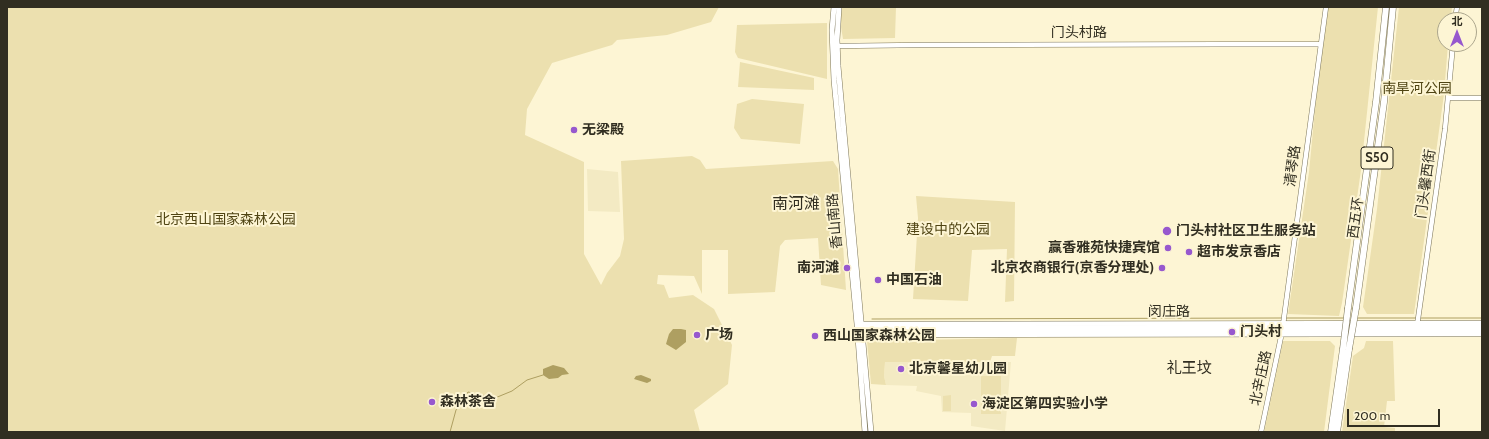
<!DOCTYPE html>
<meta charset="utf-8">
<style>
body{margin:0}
#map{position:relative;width:1489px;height:439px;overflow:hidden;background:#fdf5d4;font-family:Cabin,"Noto Sans SC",sans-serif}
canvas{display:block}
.frame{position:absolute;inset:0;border:8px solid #312e21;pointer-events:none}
.north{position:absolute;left:1437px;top:12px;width:40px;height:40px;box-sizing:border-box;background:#fdf5d4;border:1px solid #aba58c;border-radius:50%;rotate:0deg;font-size:11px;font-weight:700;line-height:16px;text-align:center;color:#312e21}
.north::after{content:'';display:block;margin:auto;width:14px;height:18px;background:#9758ce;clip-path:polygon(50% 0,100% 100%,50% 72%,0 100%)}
.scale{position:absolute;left:1347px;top:409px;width:93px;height:18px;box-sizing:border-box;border:2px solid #312e21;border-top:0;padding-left:5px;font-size:12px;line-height:14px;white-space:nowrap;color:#312e21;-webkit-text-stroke:3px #fdf5d4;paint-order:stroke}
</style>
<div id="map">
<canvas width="1489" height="439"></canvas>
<div class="frame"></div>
<div class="north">北</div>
<div class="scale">200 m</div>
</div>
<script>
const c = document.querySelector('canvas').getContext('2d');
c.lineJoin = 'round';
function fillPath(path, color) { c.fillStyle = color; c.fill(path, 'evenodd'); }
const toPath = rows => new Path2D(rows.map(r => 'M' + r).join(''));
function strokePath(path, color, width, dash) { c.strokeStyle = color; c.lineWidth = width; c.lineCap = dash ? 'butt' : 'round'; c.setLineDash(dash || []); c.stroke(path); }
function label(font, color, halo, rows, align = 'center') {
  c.font = font + ' Cabin,"Noto Sans SC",sans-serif'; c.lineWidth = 4; c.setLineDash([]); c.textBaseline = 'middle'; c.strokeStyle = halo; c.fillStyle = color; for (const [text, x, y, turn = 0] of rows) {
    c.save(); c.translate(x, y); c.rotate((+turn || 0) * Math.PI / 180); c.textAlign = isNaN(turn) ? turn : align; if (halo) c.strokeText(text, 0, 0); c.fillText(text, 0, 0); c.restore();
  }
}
const built = toPath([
 [587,169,618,172,620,212,588,211],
 [885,362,1011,362,1005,431,971,426,971,413,942,412,941,396,916,391,917,386,886,385,884,376]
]);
const green = toPath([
 [7,7,719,7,711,22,667,35,617,40,612,45,552,63,527,109,525,135,584,162,584,254,601,285,607,273,620,256,624,239,621,161,692,156,700,160,706,169,833,161,838,169,846,290,821,285,818,238,785,240,780,246,775,292,728,294,728,250,702,250,702,294,694,276,658,275,657,284,664,285,669,298,693,295,714,309,732,345,728,384,694,410,700,432,7,432],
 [842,7,896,7,895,38,843,39,840,21],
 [1328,7,1378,7,1361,170,1342,303,1339,316,1288,314,1309,172,1316,99],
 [1399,7,1452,7,1451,20,1445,20,1445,44,1448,44,1444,94,1414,314,1367,314,1363,307,1377,209],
 [827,23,827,79,738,58,735,52,737,25],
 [740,62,814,78,814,90,738,87],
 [752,99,804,104,800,144,741,139,734,128,737,104],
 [916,196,1015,202,1014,301,1005,302,1007,249,972,250,968,301,913,299,918,218],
 [1017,338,1015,356,992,356,990,362,885,362,884,376,886,385,871,384,867,341],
 [1283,341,1330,341,1335,346,1324,432,1264,432],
 [1366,341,1393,341,1395,401,1387,401,1384,427,1395,428,1395,432,1342,432,1353,356,1364,348],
 [981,376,1001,376,1001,414,981,414],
 [951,395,951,411,943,411,943,396]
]);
const water = toPath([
 [673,329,681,329,686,330,686,342,676,350,666,344,669,334],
 [553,365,564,368,569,374,562,375,558,378,549,379,543,375,543,369],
 [641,375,651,379,651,381,647,383,634,379,636,376]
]);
const stream = toPath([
 [1286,318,1345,318],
 [1356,318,1417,318],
 [1420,318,1482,318],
 [872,319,1283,318],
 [450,432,456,410,468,392,495,398,512,391,527,380,543,375]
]);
const tertiary = toPath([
 [1455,20,1457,7],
 [837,46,919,45,1321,44],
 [1448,98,1482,98],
 [858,324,1482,323],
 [1283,325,1326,7],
 [1417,326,1445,129,1453,44],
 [859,335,1482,334],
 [1261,432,1282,332]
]);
const secondary = toPath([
 [834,7,832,30,834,80,857,324,865,432],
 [839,7,837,40,838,66,871,432],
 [857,328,1482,327],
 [857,332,1482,331]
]);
const motorway = toPath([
 [1348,308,1376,102,1386,7],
 [1356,308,1384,102,1393,7],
 [1331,432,1343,349],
 [1337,432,1349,349]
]);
const motorwayBridge = toPath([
 [1343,349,1348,308],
 [1349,349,1356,308]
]);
const markers = [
 [574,130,4,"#9758ce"],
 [1167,231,5,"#9758ce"],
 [1168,248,4,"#9758ce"],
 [1189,252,4,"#9758ce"],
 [847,268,4,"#9758ce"],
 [1162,268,4,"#9758ce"],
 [878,280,4,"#9758ce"],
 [1232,332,4,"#9758ce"],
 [697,335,4,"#9758ce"],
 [815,336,4,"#9758ce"],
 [901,369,4,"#9758ce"],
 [432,402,4,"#9758ce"],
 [974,404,4,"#9758ce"]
];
const shields = [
 [1377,158,32]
];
const shieldNames = [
 ["S50",1377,158]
];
const streetNames = [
 ["门头村路",1079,33],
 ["清琴路",1293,166,-82],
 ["门头馨西街",1426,184,-82],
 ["西五环",1356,218,-82],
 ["香山南路",835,221,-95],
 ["闵庄路",1169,312],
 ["北辛庄路",1261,378,-78]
];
const parkNames = [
 ["南旱河公园",1417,89],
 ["北京西山国家森林公园",226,220],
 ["建设中的公园",948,230]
];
const poiNames = [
 ["无梁殿",582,130],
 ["门头村社区卫生服务站",1176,231],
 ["赢香雅苑快捷宾馆",1160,248,"right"],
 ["超市发京香店",1197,252],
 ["南河滩",839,268,"right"],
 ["北京农商银行(京香分理处)",1154,268,"right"],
 ["中国石油",886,280],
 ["门头村",1240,332],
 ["广场",705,335],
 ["西山国家森林公园",823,336],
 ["北京馨星幼儿园",909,369],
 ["森林茶舍",440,402],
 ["海淀区第四实验小学",982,404]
];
const neighbourhoodNames = [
 ["礼王坟",1189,369]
];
const quarterNames = [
 ["南河滩",796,204]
];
fillPath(built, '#f3eac3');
fillPath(green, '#ece0af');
fillPath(water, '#ae9f61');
strokePath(stream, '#ae9f61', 1);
strokePath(tertiary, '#7c7558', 5.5);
strokePath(secondary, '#7c7558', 6);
strokePath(motorway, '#7c7558', 7);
strokePath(tertiary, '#fff', 4.5);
strokePath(secondary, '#fff', 5);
strokePath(motorway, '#fff', 6);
strokePath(motorwayBridge, '#7c7558', 7, []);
strokePath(motorwayBridge, '#fff', 6);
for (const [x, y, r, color] of markers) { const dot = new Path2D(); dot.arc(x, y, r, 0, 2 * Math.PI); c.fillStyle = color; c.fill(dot); strokePath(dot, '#fdf5d4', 1.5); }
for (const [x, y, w] of shields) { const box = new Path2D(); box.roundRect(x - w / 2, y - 11, w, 22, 3); c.fillStyle = '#fdf5d4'; c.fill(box); strokePath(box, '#312e21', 1); }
label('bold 13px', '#312e21', null, shieldNames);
label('14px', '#312e21', '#fdf5d4', streetNames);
label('14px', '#4f4413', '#fdf5d4', parkNames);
label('bold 14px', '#312e21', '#fdf5d4', poiNames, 'left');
label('15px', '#312e21', '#fdf5d4', neighbourhoodNames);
label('16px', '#312e21', '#fdf5d4', quarterNames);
</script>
